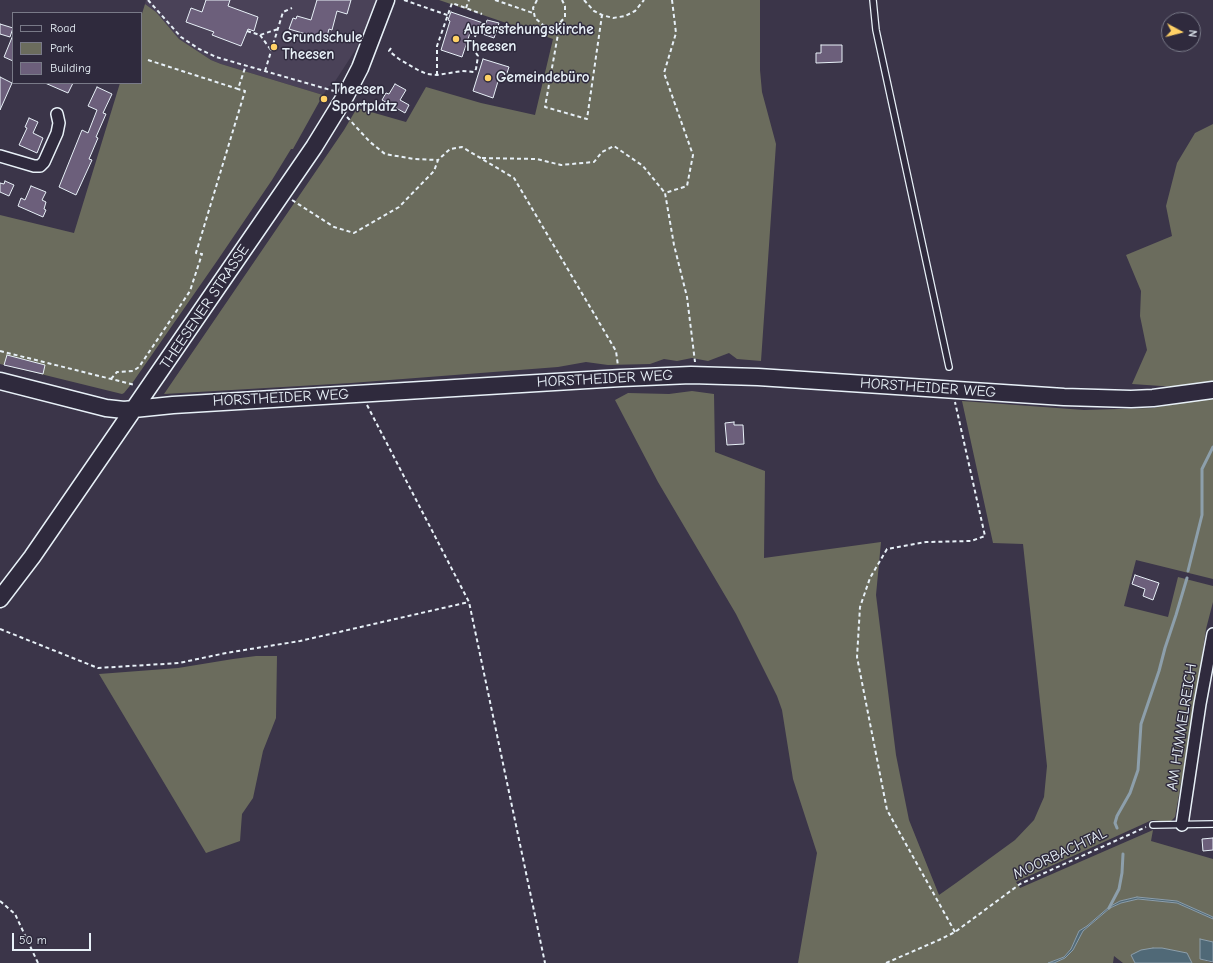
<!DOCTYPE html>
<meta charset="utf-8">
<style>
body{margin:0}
#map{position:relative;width:1213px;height:963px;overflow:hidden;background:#3b3549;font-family:"Comic Neue",sans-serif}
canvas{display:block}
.legend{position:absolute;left:12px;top:12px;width:130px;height:72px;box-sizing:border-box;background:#2f2a3d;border:1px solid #797a88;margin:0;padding:5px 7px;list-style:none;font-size:12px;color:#e8f1f8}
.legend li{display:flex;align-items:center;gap:8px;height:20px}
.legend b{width:20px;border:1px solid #797a88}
.north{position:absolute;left:1161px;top:12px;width:40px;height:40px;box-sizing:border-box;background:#2f2a3d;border:1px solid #797a88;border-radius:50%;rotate:97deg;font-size:11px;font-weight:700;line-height:16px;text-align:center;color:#e8f1f8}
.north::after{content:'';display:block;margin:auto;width:14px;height:18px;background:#ffd166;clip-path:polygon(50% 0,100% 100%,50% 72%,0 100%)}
.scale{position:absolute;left:12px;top:933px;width:79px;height:18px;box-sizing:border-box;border:2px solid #e8f1f8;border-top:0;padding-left:5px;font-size:12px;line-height:14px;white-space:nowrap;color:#e8f1f8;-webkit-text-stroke:3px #2f2a3d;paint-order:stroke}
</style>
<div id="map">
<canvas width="1213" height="963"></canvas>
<ul class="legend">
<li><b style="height:5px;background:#2f2a3d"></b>Road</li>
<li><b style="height:11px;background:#6b6c5d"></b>Park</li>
<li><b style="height:11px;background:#6c5f7b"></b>Building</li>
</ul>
<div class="north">N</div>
<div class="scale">50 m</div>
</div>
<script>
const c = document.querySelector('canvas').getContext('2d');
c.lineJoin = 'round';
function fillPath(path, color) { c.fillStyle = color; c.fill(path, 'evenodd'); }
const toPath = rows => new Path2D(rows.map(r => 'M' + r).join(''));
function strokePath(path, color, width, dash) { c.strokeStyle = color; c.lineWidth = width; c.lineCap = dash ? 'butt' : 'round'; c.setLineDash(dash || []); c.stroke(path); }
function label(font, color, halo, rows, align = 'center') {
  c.font = font + ' "Comic Neue",sans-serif'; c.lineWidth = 3; c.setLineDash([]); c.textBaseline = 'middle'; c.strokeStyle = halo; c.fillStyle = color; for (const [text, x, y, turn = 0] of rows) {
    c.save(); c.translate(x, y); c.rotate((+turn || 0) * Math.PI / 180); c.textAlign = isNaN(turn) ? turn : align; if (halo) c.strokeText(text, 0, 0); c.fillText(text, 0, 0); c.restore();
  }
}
const built = toPath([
 [146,0,376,0,361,38,356,49,332,86,329,86,323,95,221,64,211,60,179,39,156,12,145,4]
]);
const green = toPath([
 [439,0,760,0,760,70,762,92,776,144,761,361,737,359,729,353,708,361,692,358,677,361,664,359,650,364,608,365,586,362,558,367,351,383,164,394,344,130,357,108,406,122,426,87,481,103,535,115,553,39],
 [145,4,156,12,179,39,211,60,221,64,323,95,293,149,291,149,272,180,217,261,133,382,124,393,122,394,0,364,0,215,74,233,120,83,141,83,141,17],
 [1213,124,1213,384,1190,388,1132,384,1147,350,1140,316,1141,291,1126,255,1172,236,1166,206,1177,163,1195,133],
 [692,391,714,394,715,452,765,471,764,558,881,542,876,595,896,755,909,820,939,895,956,883,1015,840,1034,820,1044,797,1047,766,1023,544,993,543,962,401,1084,410,1153,408,1213,397,1213,579,1136,560,1124,606,1168,617,1178,577,1213,586,1213,602,1206,629,1195,704,1175,817,1170,822,1152,820,1016,882,1020,888,1153,830,1151,841,1213,859,1213,917,1177,901,1137,897,1120,901,1109,907,1087,926,1079,931,1071,949,1064,957,1048,963,798,963,817,853,793,779,782,710,777,696,736,614,658,482,615,400,628,393,669,394],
 [256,656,277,656,276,718,263,751,253,798,242,814,240,841,206,853,99,674,178,668,233,659],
 [1138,899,1177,903,1213,919,1213,942,1200,940,1200,959,1213,963,1192,963,1192,962,1131,954,1135,963,1123,963,1114,956,1113,963,1054,963,1065,958,1073,950,1083,931,1110,908,1121,903]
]);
const water = toPath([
 [1137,897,1177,901,1213,917,1213,919,1177,903,1138,899,1121,903,1110,908,1083,931,1073,950,1065,958,1054,963,1048,963,1064,957,1071,949,1079,931,1087,926,1109,907,1120,901,1137,897],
 [1200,939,1213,942,1213,962,1200,959,1200,939],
 [1153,948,1162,948,1187,953,1192,963,1135,963,1131,955,1141,950,1153,948]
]);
const stream = toPath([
 [1188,571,1202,515,1202,469,1213,447],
 [1117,828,1115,823,1117,816,1130,793,1138,770,1141,724,1159,671,1165,648,1176,615,1187,578],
 [1109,908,1119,889,1122,873,1123,854]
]);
const building = toPath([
 [206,0,230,0,228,6,258,17,254,31,248,29,241,46,212,35,214,32,186,22,191,8,202,12,206,0],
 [317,0,351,0,347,14,337,11,332,30,329,29,326,40,289,29,293,18,296,19,297,16,311,20,317,0],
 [451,12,486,24,487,20,499,23,494,38,471,30,462,57,441,50,450,21,448,20,451,12],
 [0,24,13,28,10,37,0,34,0,24],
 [13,35,13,61,4,57,13,35],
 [821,45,842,45,842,62,816,63,816,53,821,53,821,45],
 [483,59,509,67,505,79,499,78,493,98,473,91,483,59],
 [0,77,12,83,0,110,0,77],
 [45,83,73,83,68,93,45,83],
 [395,84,406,90,400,100,409,105,405,113,382,100,386,93,389,94,395,84],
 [97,87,112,94,103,113,106,114,96,137,98,138,89,159,92,160,76,195,59,187,82,130,88,133,97,110,88,106,97,87],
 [29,118,38,122,33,133,43,138,37,153,19,145,27,128,25,127,29,118],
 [5,181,14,185,9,196,0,192,0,183,4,184,5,181],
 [31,186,46,192,42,200,46,202,44,209,46,210,43,217,18,206,21,198,25,200,31,186],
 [7,355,45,365,43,374,4,365,7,355],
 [734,422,734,425,743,425,744,444,727,445,725,423,734,422],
 [1135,575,1159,583,1153,600,1143,596,1145,589,1132,584,1135,575],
 [1213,838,1213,850,1203,851,1202,839,1213,838]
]);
const path = toPath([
 [148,0,181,37,199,49,216,57,334,91],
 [404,0,450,16],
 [495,0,533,13],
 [537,0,533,8,535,18,543,25,548,27,558,25,565,17,565,6,562,0],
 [584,0,594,11,602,15,613,18,625,16,635,11,644,0],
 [672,0,676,33,664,73,693,155,687,186,665,193,674,245,687,297,695,362],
 [466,8,469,0],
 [560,23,545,107,587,119,602,15],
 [247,31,260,35,278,29],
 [260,35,271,50],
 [391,48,389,51,399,59,418,70,427,74,437,75,462,71,474,72,476,69,478,56,474,50,473,45,476,33],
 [148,60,238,89,246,65],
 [265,71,283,12,292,8],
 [437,75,437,46,452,3,482,14],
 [347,117,370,142,385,154,414,159,438,160],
 [482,158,537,159,561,165,594,162,602,152,614,146,643,166,665,193],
 [292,200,334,227,354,233,399,207,434,171,438,160,450,149,462,147,514,178,616,351,618,366],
 [0,351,135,385],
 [111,379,117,372,133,371,139,367,190,291,202,254,196,253,245,91,238,89],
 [367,405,469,602,545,963],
 [0,629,98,668,179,663,226,653,300,641,469,602],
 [0,901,15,914,38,963],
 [955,932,887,810,857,657,860,607,870,578,887,549,926,542,971,541,985,536,955,402],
 [886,963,939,940,955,932,1020,884,1146,827]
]);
const lane = toPath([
 [873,0,876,30,949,367],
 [1153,825,1213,824]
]);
const street = toPath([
 [0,156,34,166,40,166,44,162,57,133,59,123,57,114],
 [1182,825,1200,704,1213,634]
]);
const secondary = toPath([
 [0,381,106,408,124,410,173,405,621,378,691,375,758,377,1064,397,1131,399,1153,398,1213,390],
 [0,599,32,557,314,147,346,95,360,68,386,0]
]);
const markers = [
 [456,39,4,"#ffd166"],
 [274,47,4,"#ffd166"],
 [488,78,4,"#ffd166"],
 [324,99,4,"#ffd166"]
];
const poiNames = [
 ["Auferstehungskirche",464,30],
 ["Theesen",464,47],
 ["Grundschule",282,38],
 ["Theesen",282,55],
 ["Gemeindebüro",496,78],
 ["Theesen",332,90],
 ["Sportplatz",332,107]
];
const streetNames = [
 ["THEESENER STRASSE",205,307,-56],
 ["HORSTHEIDER WEG",605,379,-3],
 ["HORSTHEIDER WEG",928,388,4],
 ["HORSTHEIDER WEG",281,398,-3],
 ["AM HIMMELREICH",1182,727,-81],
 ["MOORBACHTAL",1060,854,-25]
];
fillPath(built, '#4a4258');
fillPath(green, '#6b6c5d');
fillPath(water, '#506977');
strokePath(water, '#8d9fab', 1);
strokePath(stream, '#8d9fab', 3);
fillPath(building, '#6c5f7b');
strokePath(building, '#e8f1f8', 1);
strokePath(lane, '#e8f1f8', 8);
strokePath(street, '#e8f1f8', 14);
strokePath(secondary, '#e8f1f8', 19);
strokePath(path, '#e8f1f8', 2, [4, 3]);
strokePath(lane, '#2f2a3d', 5.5);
strokePath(street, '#2f2a3d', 11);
strokePath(secondary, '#2f2a3d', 16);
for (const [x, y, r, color] of markers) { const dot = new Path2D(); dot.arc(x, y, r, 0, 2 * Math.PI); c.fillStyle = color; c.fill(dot); strokePath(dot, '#2f2a3d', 1.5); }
label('bold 15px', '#e8f1f8', '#2f2a3d', poiNames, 'left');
label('15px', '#e8f1f8', '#2f2a3d', streetNames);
</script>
